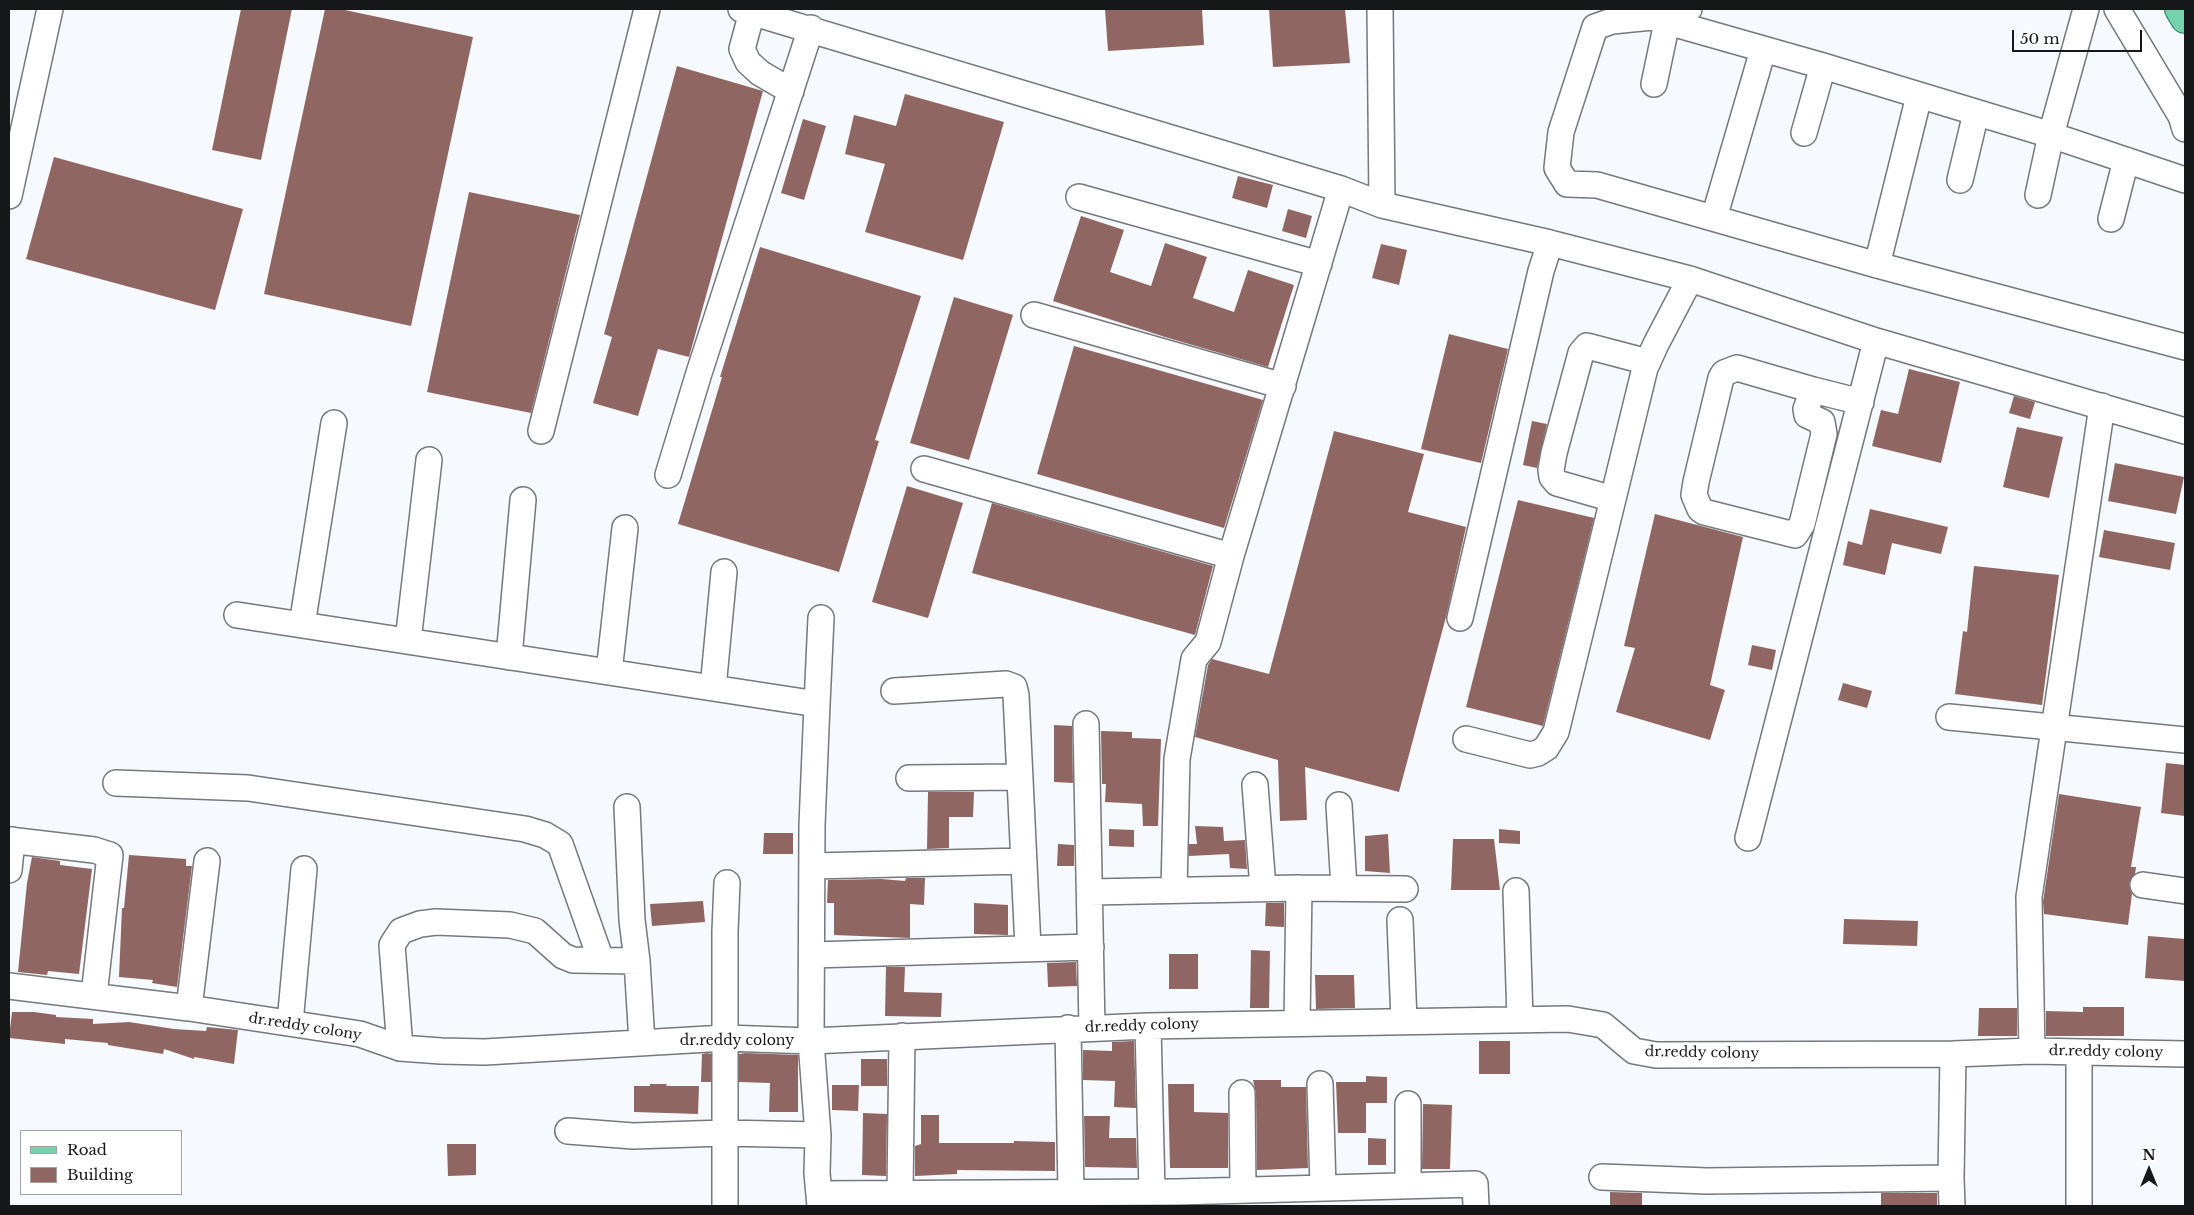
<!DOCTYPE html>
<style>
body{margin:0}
#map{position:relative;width:2194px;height:1215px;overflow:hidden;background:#f6f9fe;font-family:"Libre Baskerville",serif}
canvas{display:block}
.frame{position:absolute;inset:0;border:10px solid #161719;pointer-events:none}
.legend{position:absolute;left:20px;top:1130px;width:162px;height:65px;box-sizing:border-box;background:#fff;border:1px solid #a2a2a3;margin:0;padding:6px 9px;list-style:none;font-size:15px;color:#161719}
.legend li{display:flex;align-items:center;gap:10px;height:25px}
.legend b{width:25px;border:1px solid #a2a2a3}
.north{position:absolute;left:2124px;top:1145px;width:50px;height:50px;-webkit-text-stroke:4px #fff;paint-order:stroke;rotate:0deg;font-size:14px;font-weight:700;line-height:20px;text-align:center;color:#161719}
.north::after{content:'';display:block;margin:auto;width:18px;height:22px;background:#161719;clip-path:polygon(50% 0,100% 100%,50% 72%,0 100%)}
.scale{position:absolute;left:2012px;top:30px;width:130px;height:22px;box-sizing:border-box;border:2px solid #161719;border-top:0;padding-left:6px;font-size:15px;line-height:18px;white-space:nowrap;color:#161719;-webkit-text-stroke:4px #fff;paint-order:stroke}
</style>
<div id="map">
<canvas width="2194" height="1215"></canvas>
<div class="frame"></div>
<ul class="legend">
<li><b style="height:6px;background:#74d2ad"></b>Road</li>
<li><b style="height:14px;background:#906663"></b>Building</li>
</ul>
<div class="north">N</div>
<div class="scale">50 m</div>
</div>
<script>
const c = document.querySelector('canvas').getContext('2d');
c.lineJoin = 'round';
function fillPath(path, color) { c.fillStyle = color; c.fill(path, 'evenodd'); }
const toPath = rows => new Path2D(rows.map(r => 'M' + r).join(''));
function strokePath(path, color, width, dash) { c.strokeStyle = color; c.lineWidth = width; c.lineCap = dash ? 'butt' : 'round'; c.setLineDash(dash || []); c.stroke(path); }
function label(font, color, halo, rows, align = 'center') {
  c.font = font + ' "Libre Baskerville",serif'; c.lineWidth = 5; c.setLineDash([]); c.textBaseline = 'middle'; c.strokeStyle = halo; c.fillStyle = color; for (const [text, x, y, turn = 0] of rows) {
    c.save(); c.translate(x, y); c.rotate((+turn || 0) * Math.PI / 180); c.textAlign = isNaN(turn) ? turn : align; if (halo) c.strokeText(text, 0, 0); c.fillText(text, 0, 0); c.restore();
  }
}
const building = toPath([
 [241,9,292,9,261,160,212,150],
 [325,9,340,9,473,37,411,326,264,294],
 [1105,9,1202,9,1204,45,1108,51],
 [1269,9,1345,9,1350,63,1273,67],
 [677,66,763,91,689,357,658,349,638,416,593,403,612,337,604,334],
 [905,94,1004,122,963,260,865,232,885,164,845,154,854,115,896,126],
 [803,119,826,126,804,200,781,193],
 [54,157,243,209,215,310,26,259],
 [1238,176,1273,185,1267,208,1232,198],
 [469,192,580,215,531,413,427,392],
 [1288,209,1312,216,1306,238,1282,231],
 [1081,216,1124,230,1110,272,1151,286,1165,243,1207,257,1193,298,1234,312,1248,270,1294,285,1268,367,1165,337,1053,301],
 [1381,244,1407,250,1399,285,1372,278],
 [760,247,921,296,875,440,879,441,839,572,678,524,722,377,720,377],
 [954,297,1013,315,969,460,910,443],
 [1449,334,1508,349,1481,463,1421,449],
 [1074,346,1263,400,1224,528,1037,474],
 [1909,369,1960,382,1941,463,1872,446,1881,410,1898,414],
 [2014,396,2035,402,2030,419,2009,413],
 [1532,421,1547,424,1537,468,1523,465],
 [2017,427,2063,437,2049,498,2003,487],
 [1334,431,1424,454,1408,512,1466,527,1446,617,1399,792,1305,767,1307,820,1280,821,1278,760,1195,737,1208,665,1212,659,1269,674],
 [2115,463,2184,477,2176,514,2108,501],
 [907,486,963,503,928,618,872,602],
 [1518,500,1594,518,1543,726,1466,707],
 [992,503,1213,566,1195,635,972,573],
 [1870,509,1948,527,1941,554,1892,543,1885,575,1843,565,1848,541,1862,545],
 [1655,514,1743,537,1710,685,1725,690,1710,740,1616,712,1635,648,1624,646],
 [2104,530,2175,543,2170,570,2099,557],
 [1974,566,2059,575,2042,705,1955,694,1963,631,1967,632],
 [1752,645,1776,650,1772,670,1748,665],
 [1843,683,1872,691,1867,708,1838,700],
 [1054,725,1072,726,1073,783,1054,782],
 [1101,731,1132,732,1132,738,1161,739,1158,826,1143,826,1142,804,1105,802,1106,784,1102,784],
 [2166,763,2185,765,2185,816,2161,813],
 [928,792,974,792,973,817,949,817,949,848,927,849],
 [2059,794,2141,807,2131,867,2136,867,2135,874,2129,883,2132,894,2128,925,2044,914,2043,902],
 [1195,826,1223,827,1224,841,1245,840,1247,869,1230,868,1229,854,1189,856,1189,844,1197,844],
 [1109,829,1134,830,1134,847,1109,846],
 [1499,829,1520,831,1520,844,1499,843],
 [764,833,793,833,793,854,763,854],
 [1388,834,1390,873,1365,871,1365,836],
 [1453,839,1494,839,1500,890,1451,890],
 [1058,844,1074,845,1074,866,1057,866],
 [129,855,186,859,186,866,192,866,177,987,152,983,153,980,119,977,122,908,124,908],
 [32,857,60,861,60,865,92,869,79,974,48,971,47,975,18,972,27,883],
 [906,878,925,878,924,905,910,904,910,938,834,935,834,903,827,903,828,880,881,879,905,881],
 [703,901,705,922,652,926,650,904],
 [974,903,1008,905,1008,935,974,934],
 [1266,903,1284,903,1284,927,1265,926],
 [1844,919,1918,921,1917,946,1843,944],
 [2148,936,2185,939,2185,981,2145,978],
 [1251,950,1270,951,1269,1008,1250,1008],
 [1169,954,1198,954,1198,989,1169,989],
 [1076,962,1077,986,1048,987,1047,963],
 [886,967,905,967,904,992,942,993,941,1017,885,1016],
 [1315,975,1354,975,1355,1008,1316,1009],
 [2083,1007,2124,1007,2124,1036,2046,1036,2046,1011,2083,1012],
 [1979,1008,2017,1008,2017,1036,1978,1036],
 [12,1012,34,1012,56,1015,56,1017,93,1019,93,1024,129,1022,174,1029,206,1031,207,1027,238,1030,234,1064,194,1057,194,1059,164,1049,163,1054,108,1045,108,1043,65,1039,65,1044,9,1038],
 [1134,1041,1136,1108,1114,1107,1115,1081,1083,1080,1083,1050,1112,1051,1112,1042],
 [1479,1041,1510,1041,1510,1074,1479,1074],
 [707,1053,711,1054,711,1082,701,1082,702,1054],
 [745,1053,798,1055,798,1112,769,1112,770,1083,739,1082,739,1054],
 [861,1059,887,1059,887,1086,861,1086],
 [1366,1076,1387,1077,1387,1103,1366,1103,1366,1133,1338,1133,1336,1082,1366,1082],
 [1253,1080,1281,1080,1281,1087,1306,1087,1308,1168,1257,1170,1256,1093],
 [650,1084,667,1084,666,1086,699,1086,698,1114,634,1112,634,1086,650,1086],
 [1168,1084,1194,1084,1194,1112,1228,1113,1228,1168,1170,1168],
 [832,1085,859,1085,858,1111,832,1110],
 [1423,1104,1452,1105,1450,1169,1422,1169],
 [863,1113,887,1114,886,1176,862,1175],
 [921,1115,939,1115,939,1143,1014,1143,1014,1141,1055,1142,1055,1171,957,1170,957,1174,915,1176,915,1146,921,1144],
 [1084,1116,1110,1116,1109,1138,1136,1138,1137,1168,1085,1167],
 [1368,1138,1386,1139,1386,1165,1368,1165],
 [447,1144,476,1144,476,1175,448,1176],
 [1610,1192,1642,1193,1642,1206,1610,1206],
 [1881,1193,1937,1193,1937,1206,1881,1206]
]);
const minor = toPath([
 [741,9,1341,189,1382,205,1550,243,1690,279,1876,341,2185,431],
 [1380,9,1382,205],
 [1689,9,1652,17,1612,21,1595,27,1561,132,1557,168,1567,184,1597,185,1877,265,2185,347],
 [2117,9,2181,116,2185,129],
 [752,12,742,49,748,62,760,73,791,91],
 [1654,18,1823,66,2051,135,2185,180],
 [1654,84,1667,22],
 [1804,133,1823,66],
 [1960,180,1976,113],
 [2038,195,2051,135,2086,9],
 [9,196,50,9],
 [1079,197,1319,264],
 [1714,218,1763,50],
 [2111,219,2126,160],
 [1877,265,1919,96],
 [1034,315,1283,386],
 [1813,390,1737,368,1724,373,1721,378,1696,482,1694,495,1700,509,1704,512,1795,535,1802,524,1824,434,1822,422,1807,415,1806,409,1813,390,1861,402],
 [541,431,647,9],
 [924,469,1231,556],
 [668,475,699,373,811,28],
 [1613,499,1557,483,1552,477,1551,470,1554,453,1581,353,1587,346,1648,362],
 [237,615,817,704,812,825,811,1041,818,1135,817,1173,820,1206],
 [1460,618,1541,271,1550,243],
 [302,625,334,423],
 [408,641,429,460],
 [509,657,523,500],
 [609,672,625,528],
 [713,688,724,572],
 [894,691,1006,684,1014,687,1016,695,1028,948],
 [817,704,821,618],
 [1949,717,2185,740],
 [1086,724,1092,1028],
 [1466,739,1530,755,1538,753,1546,748,1556,732,1645,368,1656,344,1690,279],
 [909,778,1019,777],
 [116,783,248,788,525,829,545,835,560,844,601,960],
 [1255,785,1263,888],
 [1339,805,1344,888],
 [627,807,632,920,637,961],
 [1748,838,1876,341],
 [9,840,94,850,110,855,94,995],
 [812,866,1024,861],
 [9,870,12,840],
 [2143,885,2185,891],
 [1174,890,1177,759,1194,659,1208,642,1231,556,1341,189],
 [1516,891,1520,1019],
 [1090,892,1299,888,1405,889],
 [1400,920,1404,1021],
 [812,955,1091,947],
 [9,986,189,1008,360,1034,400,1048,441,1051,485,1052,725,1038,811,1041,1148,1026,1568,1019,1603,1025,1634,1051,1656,1055,1953,1054,2032,1051,2185,1054],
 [189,1008,207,861],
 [290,1023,304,869],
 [1297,1023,1299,888],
 [1148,1026,1152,1192],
 [1068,1028,1071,1192],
 [400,1048,392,945,401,931,420,924,436,922,510,925,535,931,563,956,573,960,637,961,642,1043],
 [2032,1051,2029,897,2102,406],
 [1320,1084,1323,1187],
 [1242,1093,1243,1189],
 [1408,1104,1408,1185],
 [568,1131,633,1136,724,1133,818,1135],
 [1602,1177,1707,1181,1951,1178],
 [819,1194,1176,1192,1475,1184,1476,1206],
 [900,1194,902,1036],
 [725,1206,725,931,727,883],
 [1952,1206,1951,1178,1953,1054],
 [2079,1206,2079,1052]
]);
const major = toPath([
 [2179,9,2185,19]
]);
const streetNames = [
 ["dr.reddy colony",1142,1026,-2],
 ["dr.reddy colony",305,1027,9],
 ["dr.reddy colony",737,1041],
 ["dr.reddy colony",2106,1052,1],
 ["dr.reddy colony",1702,1053,1]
];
fillPath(building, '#906663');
strokePath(minor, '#75787c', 28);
strokePath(major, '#177d56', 30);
strokePath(minor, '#fff', 25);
strokePath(major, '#74d2ad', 28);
label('14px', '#161719', '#fff', streetNames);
</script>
